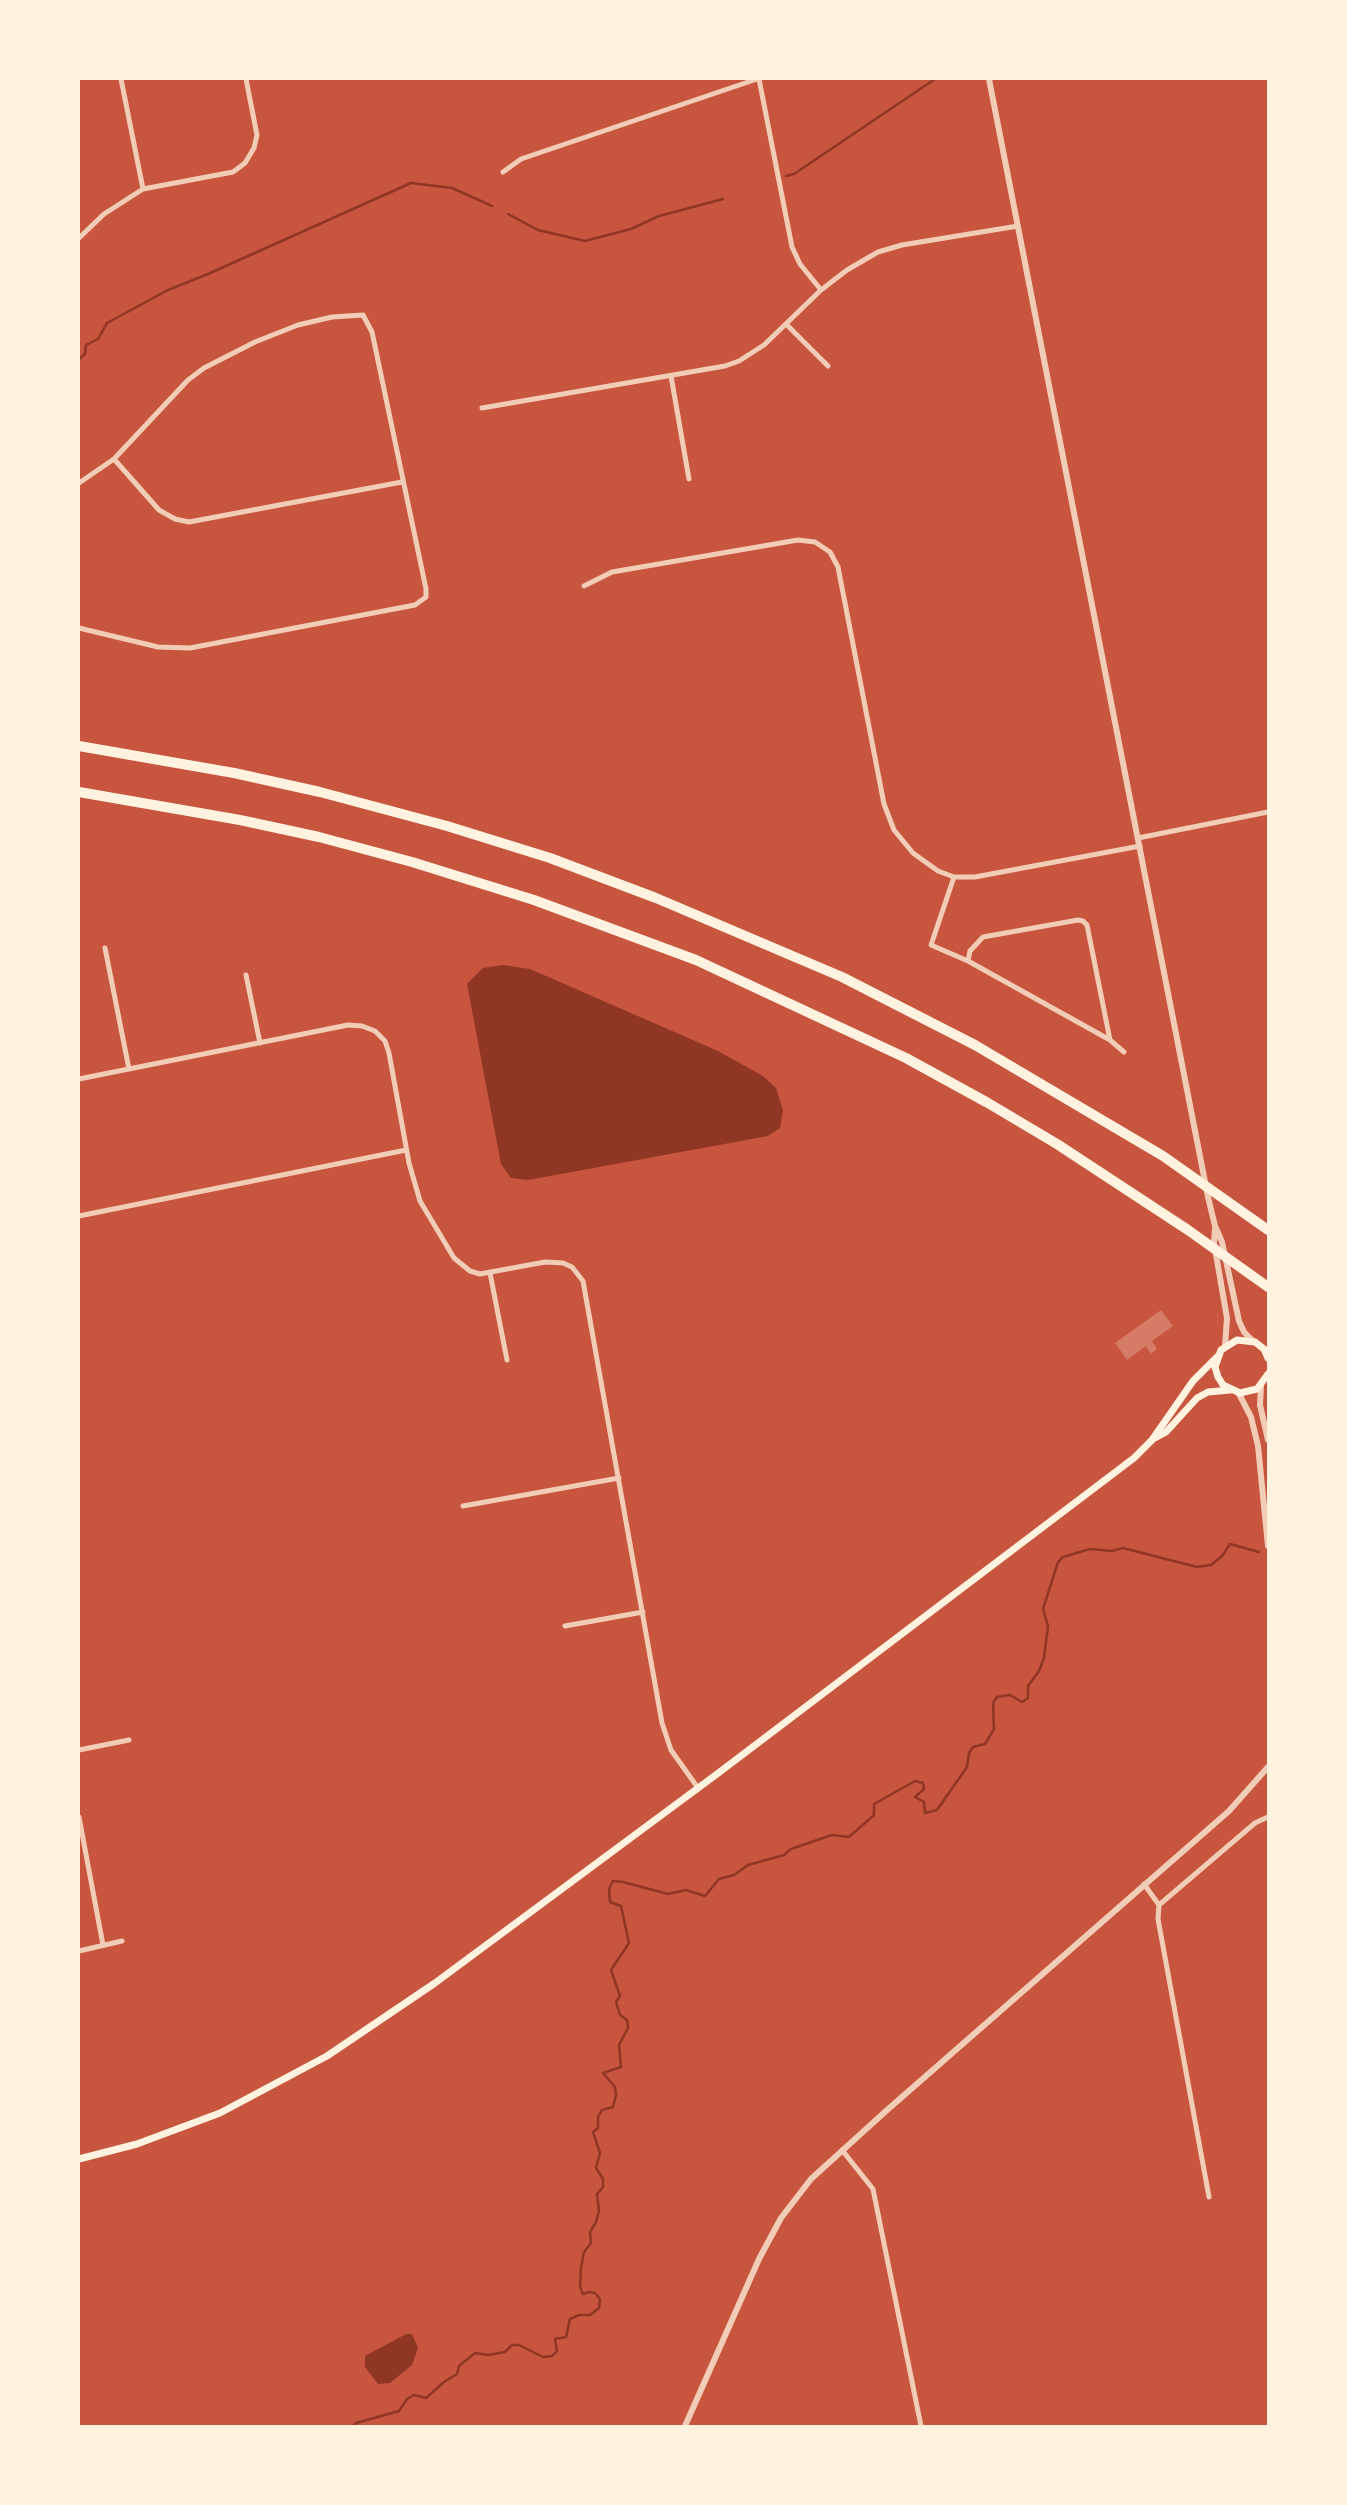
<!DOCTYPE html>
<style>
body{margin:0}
#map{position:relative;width:1347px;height:2505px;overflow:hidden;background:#c8553d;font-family:Inter,sans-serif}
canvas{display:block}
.frame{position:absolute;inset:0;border:80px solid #fff3e0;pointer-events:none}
</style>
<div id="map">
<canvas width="1347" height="2505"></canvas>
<div class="frame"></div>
</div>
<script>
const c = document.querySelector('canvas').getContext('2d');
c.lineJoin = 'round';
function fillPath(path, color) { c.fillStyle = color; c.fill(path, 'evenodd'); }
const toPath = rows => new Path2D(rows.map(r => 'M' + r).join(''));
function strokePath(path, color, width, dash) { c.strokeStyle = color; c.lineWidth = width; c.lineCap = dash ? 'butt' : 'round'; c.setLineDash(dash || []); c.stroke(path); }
const water = toPath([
 [503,965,530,969,718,1051,763,1076,776,1088,783,1110,780,1128,768,1136,528,1180,511,1178,501,1164,467,984,483,968],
 [406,2334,412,2334,418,2348,412,2365,390,2383,378,2384,365,2367,365,2356]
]);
const stream = toPath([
 [786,176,794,174,935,79],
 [508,214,538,230,585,241,631,229,659,216,723,199],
 [79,359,85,354,86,345,98,339,107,323,168,290,208,274,411,183,452,188,492,206],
 [353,2426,356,2423,399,2411,407,2399,414,2395,426,2398,444,2382,457,2374,459,2366,475,2353,488,2355,505,2352,512,2345,519,2345,543,2357,552,2356,557,2351,555,2339,566,2337,570,2319,579,2315,590,2315,599,2308,600,2299,595,2293,589,2292,583,2294,580,2287,581,2268,584,2252,591,2243,590,2232,596,2222,599,2211,597,2194,603,2187,603,2179,596,2168,600,2153,593,2132,598,2128,598,2117,602,2110,613,2107,616,2095,615,2087,603,2073,621,2067,619,2045,628,2028,627,2020,620,2015,616,2002,620,1996,611,1970,629,1943,621,1906,610,1902,609,1889,613,1881,623,1882,668,1894,686,1890,705,1896,719,1879,734,1875,748,1865,784,1855,791,1849,832,1835,849,1837,874,1815,874,1804,915,1781,923,1783,924,1789,915,1797,924,1802,925,1813,937,1810,967,1767,969,1753,973,1747,985,1744,994,1729,993,1703,997,1697,1010,1695,1022,1702,1028,1698,1028,1686,1039,1671,1044,1658,1048,1626,1043,1609,1058,1562,1063,1557,1090,1549,1112,1551,1123,1548,1197,1567,1211,1565,1222,1556,1230,1544,1259,1552]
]);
const building = toPath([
 [1161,1310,1173,1326,1152,1341,1157,1349,1151,1354,1146,1346,1127,1360,1115,1343]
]);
const minor = toPath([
 [121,79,143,189],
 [759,79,792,247,800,264,821,290],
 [503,172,521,159,757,79],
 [79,238,104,214,143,189,233,172,245,163,254,148,257,135,246,79],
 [787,325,828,366],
 [671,376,689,479],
 [482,408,725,366,739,361,764,345,821,290,847,270,878,252,902,245,1018,226],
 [114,459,159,510,175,519,189,522,402,482],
 [79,483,114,459,188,380,204,368,255,342,298,325,332,317,363,315,372,332,426,589,426,597,415,605,190,648,158,647,79,628],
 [584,586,612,572,798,540,815,542,830,552,838,567,884,804,894,830,913,853,938,871,954,877,975,877,1140,846],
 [1138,838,1268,812],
 [954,877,931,945,968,961,1110,1040,1124,1052],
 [105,948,129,1069],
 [968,961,970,951,983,937,1078,920,1083,921,1087,925,1110,1040],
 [246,975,260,1043],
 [79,1079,348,1025,362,1026,375,1031,385,1041,389,1053,409,1163,420,1201,454,1258,470,1271,480,1274,545,1262,563,1263,572,1267,583,1281,662,1723,671,1750,698,1788],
 [79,1216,406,1150],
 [490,1273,507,1360],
 [463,1506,619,1478],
 [565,1626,643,1612],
 [79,1750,129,1740],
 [79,1817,103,1945],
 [1144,1884,1159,1905,1158,1919,1209,2197],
 [1159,1905,1255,1823,1268,1817],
 [79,1951,122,1941],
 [842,2150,873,2189,921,2426]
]);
const tertiary = toPath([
 [989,79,1208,1197,1215,1226,1222,1242,1239,1321,1244,1332,1253,1341],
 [1215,1228,1214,1243,1227,1318,1225,1346],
 [1261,1386,1260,1405,1268,1440],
 [1238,1392,1251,1417,1258,1446,1268,1546],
 [685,2426,759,2259,781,2218,811,2179,886,2111,1229,1811,1268,1767]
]);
const secondary = toPath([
 [1268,1358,1264,1349,1255,1342,1237,1340,1221,1350,1215,1367,1218,1377,1223,1385,1240,1393,1257,1389,1268,1374],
 [1153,1439,1166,1432,1197,1398,1208,1392,1230,1390],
 [79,2159,137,2144,220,2113,327,2056,435,1983,717,1774,1134,1458,1152,1440,1193,1381,1217,1357]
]);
const motorway = toPath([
 [79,746,234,773,320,792,447,826,550,858,656,898,842,977,975,1045,1163,1156,1268,1230],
 [79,792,240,820,319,837,412,862,534,900,696,960,906,1058,988,1103,1057,1144,1188,1230,1268,1287]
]);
fillPath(water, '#8f3625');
strokePath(stream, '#8f3625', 2.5);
fillPath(building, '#d67c66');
strokePath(minor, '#f1ccb7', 5);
strokePath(tertiary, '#f1ccb7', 6);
strokePath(secondary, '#fff3e0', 7);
strokePath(motorway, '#fff3e0', 10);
</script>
